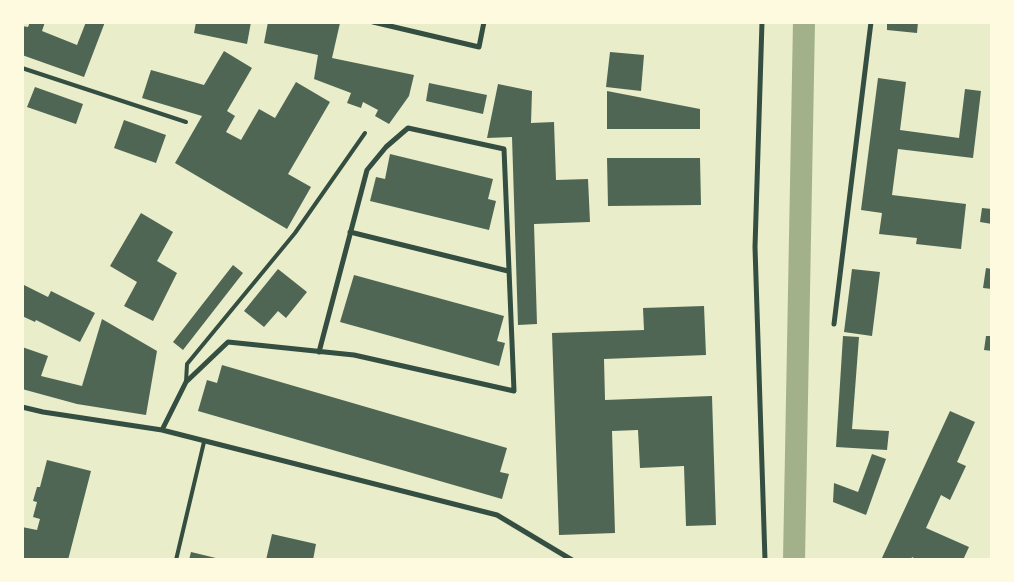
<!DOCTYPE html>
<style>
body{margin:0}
#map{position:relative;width:1014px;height:582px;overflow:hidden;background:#e9edc9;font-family:"Zilla Slab",serif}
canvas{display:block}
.frame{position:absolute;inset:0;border:24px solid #fefae0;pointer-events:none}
</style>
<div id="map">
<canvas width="1014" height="582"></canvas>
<div class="frame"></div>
</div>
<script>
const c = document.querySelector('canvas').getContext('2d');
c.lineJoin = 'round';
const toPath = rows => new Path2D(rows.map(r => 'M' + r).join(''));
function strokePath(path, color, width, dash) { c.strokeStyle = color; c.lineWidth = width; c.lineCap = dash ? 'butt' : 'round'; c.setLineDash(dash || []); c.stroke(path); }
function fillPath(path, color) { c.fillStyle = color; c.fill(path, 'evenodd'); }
const canal = toPath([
 [794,560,804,22]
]);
const building = toPath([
 [30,22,45,22,42,31,77,45,86,22,105,22,84,77,22,55,22,26,28,27],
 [196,22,251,22,247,44,194,33],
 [268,22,340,23,332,58,414,75,409,96,389,124,375,116,378,110,363,102,361,108,347,103,351,93,314,79,318,55,264,43],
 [887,22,918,22,917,33,887,30],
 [224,51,252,68,227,111,235,116,226,132,241,140,259,109,275,118,296,82,330,102,288,174,311,187,287,229,175,163,202,116,142,98,151,70,204,85],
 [610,52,644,55,641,91,606,87],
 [878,78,906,82,900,130,959,138,965,89,981,91,973,158,898,149,892,195,966,204,961,249,916,244,917,238,879,234,882,213,861,210],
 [429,83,487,95,483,114,426,101],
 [498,84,532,91,531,123,554,122,556,180,588,179,590,222,534,224,537,324,518,325,512,137,487,138],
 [35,87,83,104,76,124,27,107],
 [607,91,700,109,700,129,607,129],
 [124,120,166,135,156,163,114,148],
 [390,154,493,179,488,199,496,201,489,230,370,201,376,177,385,179],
 [607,158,700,158,701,205,608,206],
 [982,208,992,209,992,224,980,222],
 [141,213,173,232,157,261,177,273,153,321,124,306,137,282,110,266],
 [233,265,243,273,183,350,173,342],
 [986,268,992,269,992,289,983,288],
 [278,269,307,292,286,318,278,311,264,327,244,311],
 [852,269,880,272,872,336,844,332],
 [354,275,504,316,497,341,505,343,499,366,340,322],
 [22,284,48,297,51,291,95,313,80,342,36,320,35,322,22,316],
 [704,306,706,355,604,359,605,400,712,396,716,525,686,526,684,466,640,468,638,430,612,431,615,533,559,535,552,333,644,330,643,308],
 [102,319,157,351,146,415,77,404,22,389,22,347,48,356,41,376,82,386],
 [843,336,859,337,852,429,889,431,887,450,836,447],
 [986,336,992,336,992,351,984,350],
 [222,365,507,448,500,472,509,474,502,499,198,411,207,380,217,383],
 [950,411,975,422,957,462,966,466,950,500,941,495,926,528,969,547,963,560,917,560,912,557,911,560,881,560],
 [872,454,886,459,866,515,833,502,834,483,858,492],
 [47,460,91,471,68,560,22,560,22,527,37,530,40,519,33,517,37,502,33,501,37,487,40,487],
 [272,534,316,544,313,560,266,560],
 [191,552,220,559,220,560,189,560]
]);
const service = toPath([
 [22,68,186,122],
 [186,382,187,364,295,233,365,133],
 [176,560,204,442]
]);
const minor = toPath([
 [373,22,479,47,484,22],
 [762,22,755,247,765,560],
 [350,232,508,271],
 [834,324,871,22],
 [22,407,43,412,162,430,497,515,572,560],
 [162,430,186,382,228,342,354,355,514,391,504,149,408,128,386,147,367,170,319,352]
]);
strokePath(canal, '#a3b18a', 22);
fillPath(building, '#4f6655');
strokePath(service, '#344e41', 4);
strokePath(minor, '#344e41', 5);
</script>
